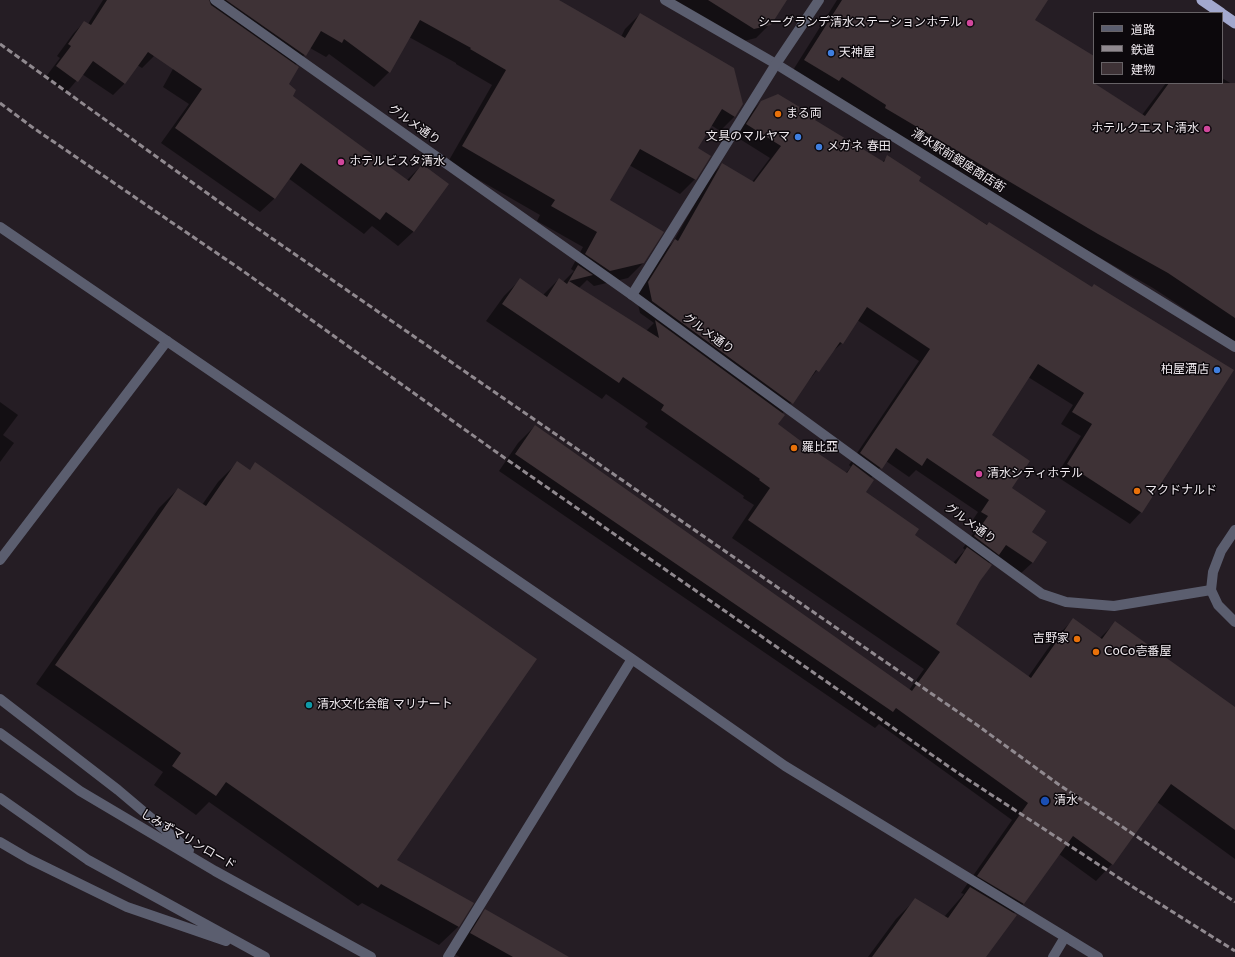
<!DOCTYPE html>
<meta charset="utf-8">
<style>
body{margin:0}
#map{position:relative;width:1235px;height:957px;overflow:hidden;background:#251d24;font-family:"DejaVu Sans","Noto Sans JP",sans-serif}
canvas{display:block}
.legend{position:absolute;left:1093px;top:12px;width:130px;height:72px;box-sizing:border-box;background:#0c080c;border:1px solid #676266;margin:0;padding:5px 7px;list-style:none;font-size:12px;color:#efe9ee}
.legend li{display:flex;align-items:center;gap:8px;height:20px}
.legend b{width:20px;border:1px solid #676266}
</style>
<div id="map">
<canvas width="1235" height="957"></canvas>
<ul class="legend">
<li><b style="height:5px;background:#5b5e6f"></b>道路</li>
<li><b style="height:5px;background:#90898f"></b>鉄道</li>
<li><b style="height:11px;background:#3e3236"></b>建物</li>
</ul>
</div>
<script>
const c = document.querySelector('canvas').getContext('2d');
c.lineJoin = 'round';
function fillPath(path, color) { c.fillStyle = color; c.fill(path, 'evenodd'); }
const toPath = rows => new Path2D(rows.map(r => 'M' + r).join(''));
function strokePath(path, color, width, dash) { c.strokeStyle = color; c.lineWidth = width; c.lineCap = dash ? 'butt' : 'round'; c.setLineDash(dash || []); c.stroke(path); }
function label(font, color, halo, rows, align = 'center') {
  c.font = font + ' "DejaVu Sans","Noto Sans JP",sans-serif'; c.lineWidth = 3; c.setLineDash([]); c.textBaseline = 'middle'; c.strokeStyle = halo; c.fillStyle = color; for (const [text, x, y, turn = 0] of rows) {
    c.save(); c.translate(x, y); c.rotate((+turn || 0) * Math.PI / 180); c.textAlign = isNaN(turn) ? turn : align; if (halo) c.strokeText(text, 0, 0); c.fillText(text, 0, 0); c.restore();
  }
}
const shadow = toPath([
 [103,0,176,0,154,56,142,68,137,65,125,83,113,95,82,74,66,93,45,78,60,58,57,56,73,34,84,22,88,24],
 [211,0,557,0,621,37,625,29,640,14,735,116,720,131,711,125,696,149,695,179,680,194,629,165,608,201,643,263,628,278,594,286,587,280,579,288,646,331,654,323,640,313,636,295,663,252,673,242,711,176,722,164,752,182,770,158,735,136,749,114,761,102,813,120,882,162,888,157,917,182,1091,288,1141,512,1130,524,1056,476,1081,436,1061,424,1073,405,1028,377,990,436,1030,532,1046,542,1032,563,1020,574,995,557,988,564,954,624,1028,677,1056,637,1073,620,1099,639,1116,622,1235,708,1235,859,1157,802,1112,864,1096,881,1059,854,1023,904,1013,914,985,957,868,957,896,919,915,900,944,917,964,894,961,893,1012,820,879,724,875,728,499,471,518,443,535,426,909,690,924,669,732,538,754,505,743,498,744,496,645,427,648,423,606,394,602,399,486,321,504,296,521,279,543,295,559,279,563,282,574,271,571,269,583,247,537,221,540,215,448,162,492,85,456,64,456,63,409,37,389,72,374,87,329,54,326,57,310,48,295,66,287,84,292,96,407,180,422,165,448,184,413,232,398,246,372,226,364,234,288,178,275,198,260,212,161,143,189,104,163,87],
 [857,320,919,361,849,465,851,467,846,473,777,424,782,414,830,354,842,343],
 [886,461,909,477,916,470,978,512,970,524,977,528,963,548,965,550,953,563,913,536,865,492,871,478],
 [672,0,786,0,770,24,756,38,740,42],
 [837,0,1046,0,1034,21,1094,57,1094,79,1092,82,1142,115,1166,83,1222,83,1222,78,1232,84,1235,86,1235,342,1153,288,1083,248,790,75],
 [0,402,18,415,3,435,14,443,0,462],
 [237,463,249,471,255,464,396,860,472,903,458,927,439,945,362,903,358,906,209,802,196,815,154,785,163,772,36,684,159,508,178,489,202,505,218,482],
 [485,911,567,957,460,957,452,953,466,930]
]);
const building = toPath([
 [107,0,209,0,211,5,299,67,289,84,296,90,293,96,409,181,422,164,449,184,414,232,386,212,380,220,301,163,275,199,175,128,202,89,148,52,125,84,93,61,78,82,56,66,71,46,68,44,84,21,91,25],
 [226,0,559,0,625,38,640,13,734,68,743,104,735,117,722,109,698,148,711,156,696,180,640,149,610,200,664,232,644,263,610,271,585,254,597,232,551,206,555,200,462,146,506,70,470,49,471,48,420,20,390,73,344,39,342,43,321,31,306,56],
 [708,0,787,0,771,25,754,29],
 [842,0,1048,0,1035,20,1094,56,1094,83,1145,116,1169,83,1235,83,1235,318,1168,273,1098,234,885,108,886,105,842,77,839,81,804,60],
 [778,94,816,117,815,120,884,162,887,155,921,177,919,181,987,225,989,222,1092,287,1094,284,1110,294,1234,370,1142,513,1067,464,1092,424,1072,412,1084,393,1038,364,992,435,1030,461,1012,488,1046,511,1032,532,1047,542,1033,563,1006,545,999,555,974,536,988,516,981,512,989,500,927,458,922,466,896,448,882,469,860,453,930,349,867,307,843,344,840,342,819,372,816,370,793,404,652,301,648,282,675,239,678,241,722,163,754,182,781,146,746,124,761,101],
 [578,265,593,275,569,281,659,338,655,320,785,415,778,424,809,447,847,473,853,464,874,480,866,492,919,529,915,535,956,564,967,547,992,565,980,581,956,624,1031,678,1073,618,1102,639,1115,621,1235,707,1235,830,1171,784,1113,865,1073,836,1024,904,977,876,1028,803,896,708,893,712,515,454,535,425,912,691,940,652,748,520,770,488,759,480,760,479,661,410,664,405,623,377,619,383,502,304,520,278,547,297,559,278,567,284],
 [237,461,250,470,255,462,537,659,397,860,474,903,459,927,381,884,378,888,226,782,216,796,172,766,181,753,55,665,178,488,206,506],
 [970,887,1017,915,986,957,872,957,915,898,948,918],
 [485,909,569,957,513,957,470,933]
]);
const service = toPath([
 [1053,957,1065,937]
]);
const minor = toPath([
 [215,0,632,295,1042,594,1066,602,1114,606,1211,590],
 [665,0,776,64,1235,347],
 [0,560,167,341]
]);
const tertiary = toPath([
 [0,227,632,659,785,766,1098,957],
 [632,295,776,64,819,0],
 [1235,530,1221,551,1213,572,1211,590,1218,605,1235,622],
 [0,699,118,790,189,850],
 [0,733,80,791,215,871,371,957],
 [0,798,88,860,265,957],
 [0,842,29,859,127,907,226,941],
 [448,957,632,659]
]);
const trunk = toPath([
 [1202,0,1221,13],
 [1222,14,1235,23]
]);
const rail = toPath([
 [0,44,225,206,977,725,1058,784,1235,902],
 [0,103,32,127,243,271,499,454,958,773,1133,887,1235,951]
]);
const markers = [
 [970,23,4,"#d1479c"],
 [831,53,4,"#3f7fe0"],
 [778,114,4,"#e8710a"],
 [1207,129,4,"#d1479c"],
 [798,137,4,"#3f7fe0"],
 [819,147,4,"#3f7fe0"],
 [341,162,4,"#d1479c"],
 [1217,370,4,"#3f7fe0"],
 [794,448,4,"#e8710a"],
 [979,474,4,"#d1479c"],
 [1137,491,4,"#e8710a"],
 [1077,639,4,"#e8710a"],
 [1096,652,4,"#e8710a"],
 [309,705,4,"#0f9aa8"],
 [1045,801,5,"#1a4fb4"]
];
const poiNames = [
 ["シーグランデ清水ステーションホテル",962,23,"right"],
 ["天神屋",839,53],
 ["まる両",786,114],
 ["ホテルクエスト清水",1199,129,"right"],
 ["文具のマルヤマ",790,137,"right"],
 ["メガネ 春田",827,147],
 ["ホテルビスタ清水",349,162],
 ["柏屋酒店",1209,370,"right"],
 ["羅比亞",802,448],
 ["清水シティホテル",987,474],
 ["マクドナルド",1145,491],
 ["吉野家",1069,639,"right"],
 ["CoCo壱番屋",1104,652],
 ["清水文化会館 マリナート",317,705],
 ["清水",1054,801]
];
const streetNames = [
 ["グルメ通り",414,125,35],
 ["清水駅前銀座商店街",958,161,32],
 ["グルメ通り",708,334,36],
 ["グルメ通り",970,524,36],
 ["しみずマリンロード",188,840,30]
];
fillPath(shadow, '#0007');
fillPath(building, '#3e3236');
strokePath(service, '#5b5e6f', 10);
strokePath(minor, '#5b5e6f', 10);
strokePath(tertiary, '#5b5e6f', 10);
strokePath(trunk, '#a2a8ce', 11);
strokePath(rail, '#90898f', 3, [6, 3]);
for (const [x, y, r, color] of markers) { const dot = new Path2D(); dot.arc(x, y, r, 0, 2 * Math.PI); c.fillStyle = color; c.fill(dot); strokePath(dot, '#0c080c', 1.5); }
label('12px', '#efe9ee', '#0c080c', poiNames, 'left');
label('12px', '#efe9ee', '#0c080c', streetNames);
</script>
